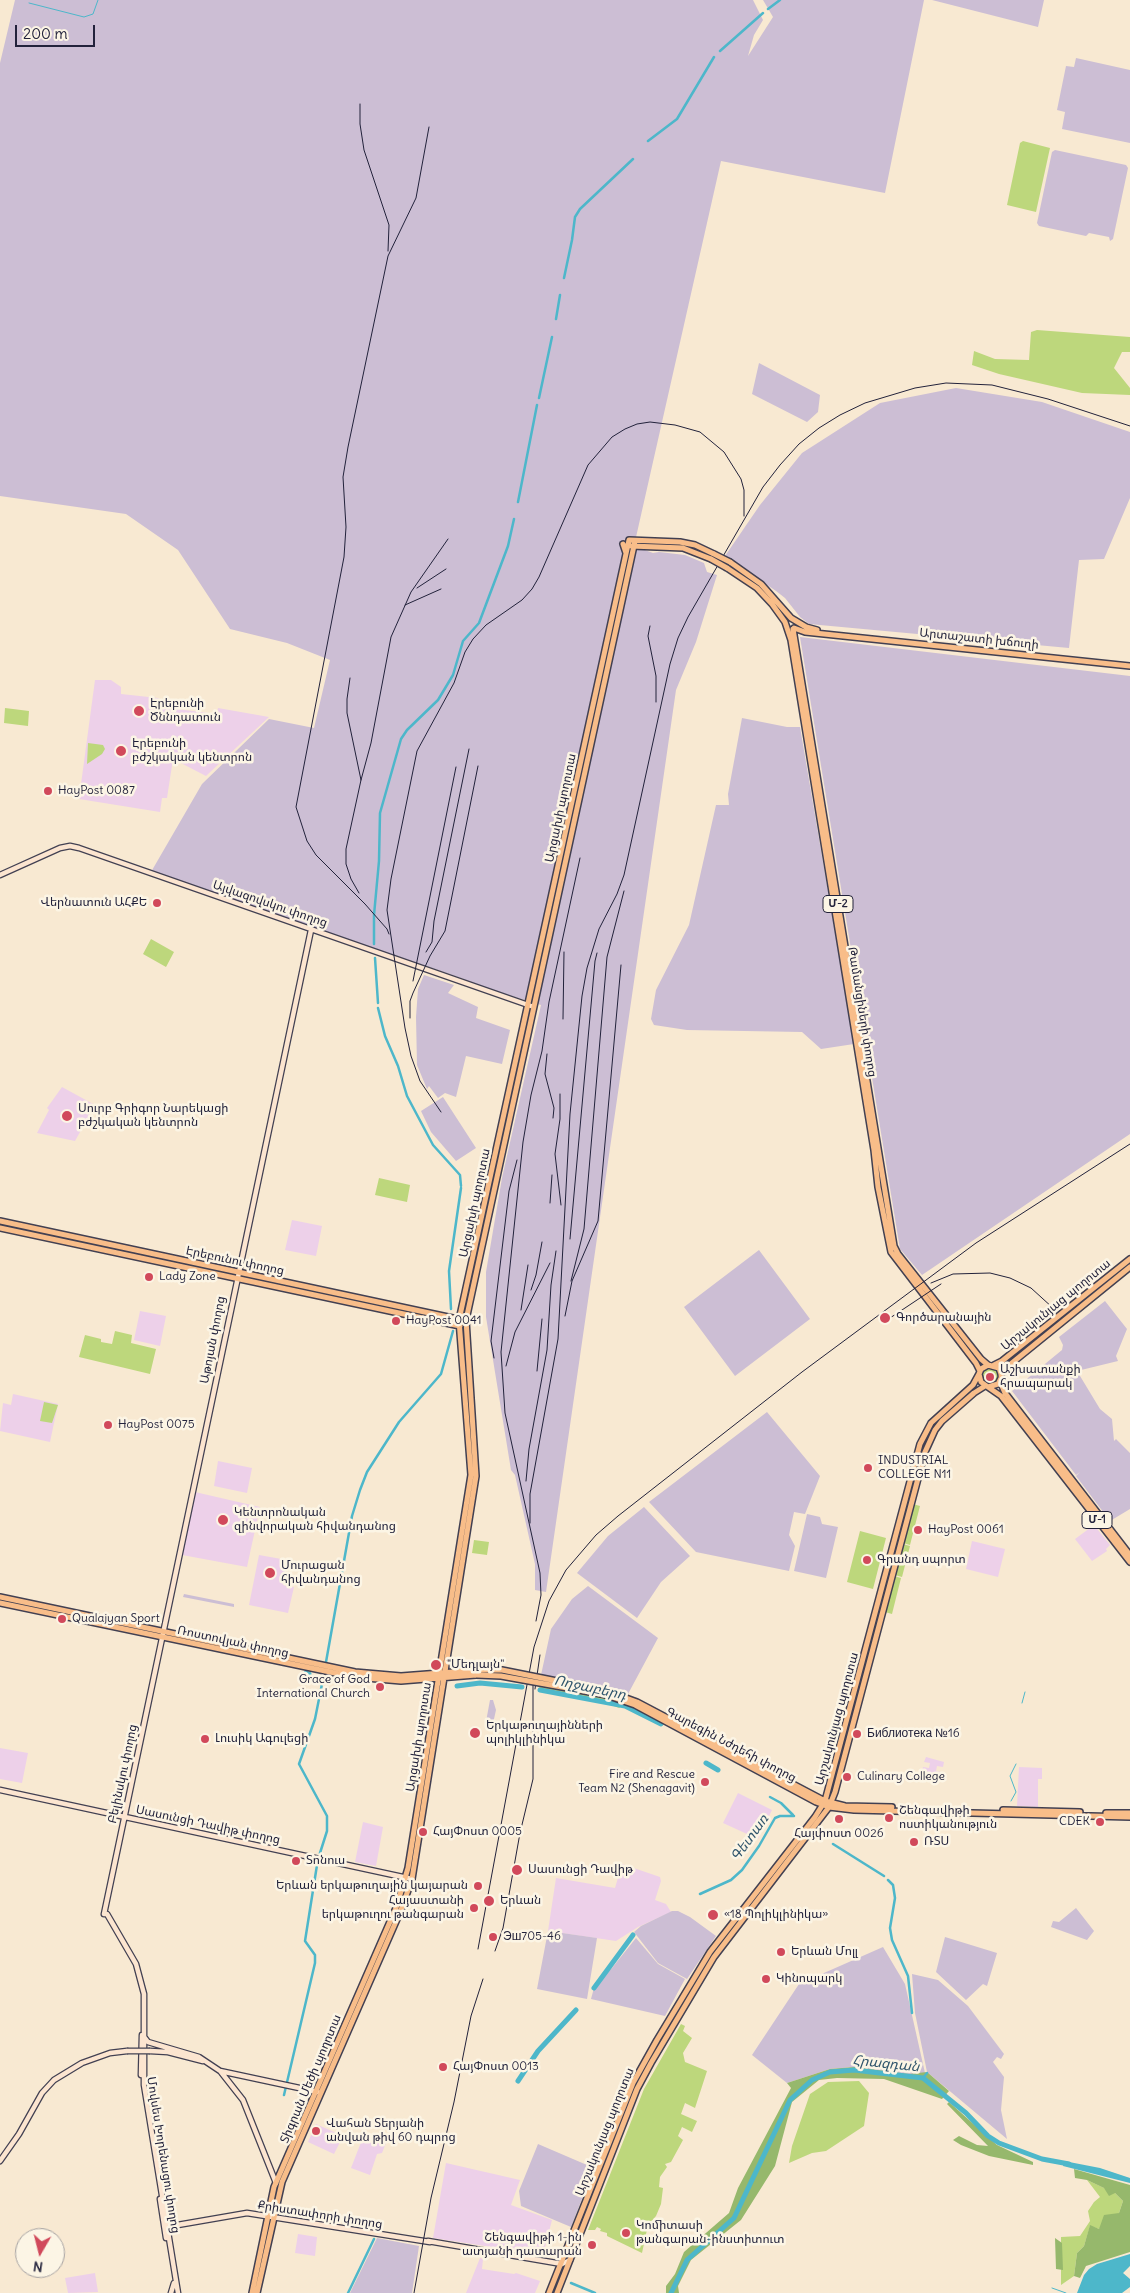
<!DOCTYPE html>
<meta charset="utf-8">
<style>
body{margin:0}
#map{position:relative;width:1130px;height:2293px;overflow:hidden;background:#f8e9d2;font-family:Delius,sans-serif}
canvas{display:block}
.north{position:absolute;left:15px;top:2228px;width:50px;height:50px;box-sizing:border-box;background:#fcf5e5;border:1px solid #a5a1a1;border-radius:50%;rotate:188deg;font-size:14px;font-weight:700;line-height:20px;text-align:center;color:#22223b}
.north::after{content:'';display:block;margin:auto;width:18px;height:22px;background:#d1495b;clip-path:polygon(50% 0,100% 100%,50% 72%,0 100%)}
.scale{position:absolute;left:15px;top:25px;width:80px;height:22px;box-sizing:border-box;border:2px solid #22223b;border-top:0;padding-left:6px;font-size:15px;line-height:18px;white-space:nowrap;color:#22223b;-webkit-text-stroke:4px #fcf5e5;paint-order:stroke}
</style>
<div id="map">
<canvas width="1130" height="2293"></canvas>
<div class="north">N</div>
<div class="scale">200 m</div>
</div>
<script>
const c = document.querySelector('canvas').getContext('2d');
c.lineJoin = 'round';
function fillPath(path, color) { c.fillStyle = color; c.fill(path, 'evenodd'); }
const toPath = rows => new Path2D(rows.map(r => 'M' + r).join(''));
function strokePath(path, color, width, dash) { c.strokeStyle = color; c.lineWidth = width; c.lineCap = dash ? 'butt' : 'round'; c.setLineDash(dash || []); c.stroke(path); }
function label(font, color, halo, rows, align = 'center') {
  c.font = font + ' Delius,"Noto Sans Armenian",sans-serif'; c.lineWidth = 5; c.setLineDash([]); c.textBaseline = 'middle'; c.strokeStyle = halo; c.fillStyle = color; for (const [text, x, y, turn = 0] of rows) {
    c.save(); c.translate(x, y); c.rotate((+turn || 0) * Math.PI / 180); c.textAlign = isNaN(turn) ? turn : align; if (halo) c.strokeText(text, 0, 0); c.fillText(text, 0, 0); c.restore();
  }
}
const built = toPath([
 [95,680,111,680,121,687,121,694,158,698,176,709,217,714,218,708,269,717,206,776,173,759,167,798,162,798,160,812,79,799],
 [62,1087,95,1105,75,1141,37,1133,49,1110,47,1108],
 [292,1220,322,1226,316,1256,285,1250],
 [140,1311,166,1316,160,1346,134,1340],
 [13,1394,58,1404,50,1442,0,1431,3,1403,11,1405],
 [218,1461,252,1468,247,1493,214,1486],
 [195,1492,260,1507,247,1567,182,1555],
 [1094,1525,1110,1545,1106,1549,1107,1551,1092,1561,1075,1539],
 [972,1541,1005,1549,998,1577,966,1569],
 [259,1555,287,1560,283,1585,294,1587,288,1613,249,1605],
 [0,1748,28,1753,22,1783,0,1779],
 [926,1757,944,1762,943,1767,937,1766,936,1771,941,1772,940,1777,922,1772,923,1767,929,1768,930,1763,924,1762],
 [1019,1767,1042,1768,1042,1779,1038,1779,1038,1807,1017,1806],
 [738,1793,772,1810,758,1839,723,1823],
 [363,1822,383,1827,376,1866,355,1862],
 [622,1864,660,1877,661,1881,655,1900,666,1904,671,1912,638,1927,616,1941,548,1931,556,1878,615,1888],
 [316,2124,343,2136,334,2154,308,2142],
 [365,2132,371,2135,371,2137,386,2143,382,2153,377,2154,370,2175,351,2168],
 [446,2163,520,2180,511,2205,552,2220,543,2255,433,2238],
 [298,2234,317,2237,315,2256,295,2253],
 [480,2258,483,2259,482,2269,514,2274,516,2273,540,2281,535,2293,466,2293],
 [95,2273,98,2292,68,2293,65,2278]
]);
const industrial = toPath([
 [15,0,753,0,763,20,754,35,748,56,773,17,763,0,924,0,885,193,721,161,634,546,653,553,659,552,685,555,704,563,707,572,717,575,696,642,676,690,546,1592,535,1590,535,1564,515,1475,511,1470,486,1317,486,1272,502,1178,541,1005,466,982,464,979,151,872,202,784,269,719,314,728,330,660,287,643,230,629,178,550,126,514,0,496,0,63],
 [932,0,1044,0,1038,27],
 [1076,58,1130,70,1130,143,1062,129,1065,112,1057,110,1066,66,1074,67],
 [1055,150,1126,165,1128,168,1113,239,1110,241,1109,237,1089,233,1086,236,1039,226,1037,223,1052,152],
 [759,363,820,395,818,412,807,422,752,394],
 [956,388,1042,402,1130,432,1130,498,1104,559,1079,560,1069,648,809,624,800,617,785,598,776,591,725,556,760,505,802,453,880,403],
 [800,637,1130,676,1130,1134,922,1275,900,1249],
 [742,718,787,727,800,727,854,1044,821,1049,802,1032,687,1030,654,1025,651,1019,656,990,689,925,716,805,729,805,728,794],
 [424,975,454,985,448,993,478,1007,476,1018,510,1030,502,1064,466,1056,456,1097,445,1093,438,1098,429,1086,427,1089,417,1065,416,1017,418,989],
 [443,1097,476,1148,456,1161,431,1132,421,1111],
 [759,1250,810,1319,735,1376,684,1307],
 [1105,1301,1127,1329,1116,1356,1118,1361,1077,1371,1100,1409,1112,1419,1114,1441,1102,1452,1114,1441,1116,1439,1130,1453,1130,1509,1110,1521,1076,1476,1080,1472,1076,1475,1012,1391,1062,1350,1063,1345,1059,1337],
 [767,1412,820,1476,805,1514,794,1512,789,1535,795,1546,789,1571,696,1552,649,1502],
 [644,1507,690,1556,661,1582,637,1618,577,1573,608,1536],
 [807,1514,820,1517,822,1524,838,1527,826,1578,794,1571],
 [588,1586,658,1638,628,1694,613,1688,541,1675,551,1629,572,1599],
 [184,1594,234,1604,234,1607,183,1597],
 [490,1700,493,1700,496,1710,492,1728,485,1727],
 [1076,1908,1094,1931,1087,1940,1051,1927,1053,1921,1059,1922],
 [672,1911,678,1911,690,1917,716,1936,687,1979,658,1963,634,1932,641,1926],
 [548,1931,597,1938,587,1999,537,1989],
 [945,1937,997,1953,987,1986,983,1984,966,2000,936,1972],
 [636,1938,658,1964,685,1979,665,2016,591,1999,595,1984,612,1968],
 [883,1947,905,1984,925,2073,909,2074,854,2067,830,2069,787,2083,752,2055,799,1984],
 [912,1974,938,1980,968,2006,1004,2054,1001,2059,997,2057,993,2062,1004,2077,1001,2110,1007,2139,927,2072,915,2013],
 [538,2144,594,2168,571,2227,521,2206,519,2191],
 [377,2238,419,2246,412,2293,350,2293]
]);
const green = toPath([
 [1023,141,1050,148,1036,212,1007,205,1020,143],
 [1037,330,1130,337,1130,352,1122,352,1114,368,1130,388,1130,395,1082,393,999,374,972,365,974,351,995,359,1029,360,1031,332],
 [5,708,29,711,28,726,4,723],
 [88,743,103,745,105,749,102,754,87,764],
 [151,939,174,952,166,967,143,954],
 [379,1178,410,1185,407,1202,375,1195],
 [115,1331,132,1335,131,1343,156,1349,150,1374,79,1357,85,1335,101,1339,101,1342,112,1344],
 '982 1376a8 8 0 1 1 16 0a8 8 0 1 1-16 0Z',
 [44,1402,58,1405,52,1423,40,1421],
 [913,1504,920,1506,910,1545,903,1543],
 [860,1531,886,1538,873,1589,847,1582],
 [474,1540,489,1542,487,1555,472,1553],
 [903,1544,910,1546,902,1577,895,1575],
 [894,1576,901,1578,892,1614,885,1612],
 [537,1686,605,1698,623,1705,619,1708,603,1702,544,1691],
 [681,2024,685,2026,683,2031,692,2038,683,2053,685,2062,707,2071,695,2108,685,2103,681,2114,697,2121,692,2132,682,2127,678,2136,683,2140,671,2162,665,2164,667,2167,660,2177,659,2187,663,2188,661,2204,656,2216,648,2225,642,2253,607,2236,607,2233,600,2231,601,2229,597,2227,595,2230,588,2230,644,2089],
 [859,2081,869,2093,864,2126,826,2151,812,2153,789,2163,792,2146,810,2094,828,2082],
 [1087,2180,1115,2193,1123,2201,1119,2213,1099,2229,1090,2226,1084,2246,1077,2253,1074,2276,1061,2285,1061,2237,1080,2236,1090,2221,1088,2211,1094,2202,1100,2197]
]);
const forest = toPath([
 [854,2067,909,2074,927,2072,949,2091,942,2099,884,2079,837,2078,819,2080,792,2102,775,2166,741,2220,691,2260,678,2286,679,2293,666,2293,666,2286,675,2274,684,2252,729,2213,738,2188,791,2088,787,2083,830,2069],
 [949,2102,997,2145,1033,2162,1033,2165,989,2156,961,2145,953,2140,959,2136,977,2145,988,2146,947,2104],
 [1074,2169,1130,2185,1130,2252,1086,2266,1080,2278,1074,2276,1077,2253,1084,2246,1090,2225,1099,2229,1104,2215,1119,2213,1123,2201,1115,2193,1109,2196,1104,2188,1087,2180,1075,2178],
 [1055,2238,1062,2243,1063,2270,1056,2269]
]);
const water = toPath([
 [1064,2161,1100,2168,1130,2178,1130,2183,1063,2166],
 [1130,2254,1130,2266,1123,2273,1130,2279,1130,2287,1122,2293,1077,2293,1084,2275,1089,2269,1097,2264]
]);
const stream = toPath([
 [29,3,84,17,93,14,98,0],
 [1022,1703,1025,1692],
 [1011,1801,1016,1792,1010,1776,1016,1764],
 [1052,2288,1066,2293]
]);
const canal = toPath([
 [768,9,780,0],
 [720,51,763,13],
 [648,141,677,119,714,57],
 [564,278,572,240,575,217,580,209,633,159],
 [556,319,560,295],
 [539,398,552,337],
 [518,502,537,405],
 [374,944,374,915,379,861,380,813,401,739,407,730,438,700,453,675,463,641,479,623,508,546,514,519],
 [375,958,378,1003],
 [378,1008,385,1036,398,1066,407,1096,433,1145,460,1175,461,1186],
 [451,1309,449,1271,461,1188],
 [326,1662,352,1516,360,1490,367,1472,399,1422,441,1374,453,1331],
 [770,1797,781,1803,793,1815],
 [833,1844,884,1876],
 [320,1853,327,1831,327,1816,299,1764,315,1719,322,1684],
 [888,1880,893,1885,895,1898,890,1928,892,1940,908,1976,912,2013],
 [700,1894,731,1880,742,1870,759,1846,775,1818,780,1816,794,1816],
 [923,2078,927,2073],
 [284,2095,315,1963,315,1955,305,1941,317,1865],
 [571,2283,595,2293],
 [348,2293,374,2239]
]);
const river = toPath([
 [306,1673,309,1674],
 [457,1686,480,1683,522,1687],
 [540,1690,625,1706,661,1724],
 [706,1763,718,1770],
 [594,1988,633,1935],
 [518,2081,538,2051,576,2010],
 [671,2293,687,2260,734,2218,790,2100,812,2080,830,2072,854,2070,923,2078,966,2113,988,2136,999,2143,1042,2159,1069,2164]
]);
const secondary = toPath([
 [0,875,60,848,70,846,79,848,531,1006],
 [0,1790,412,1879],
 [104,1914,311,930],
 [104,1914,107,1914,136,1964,144,1994,144,2085,178,2293],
 [145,2038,148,2042,199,2057,220,2071,318,2092],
 [150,2051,168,2052,203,2061],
 [221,2072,243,2100,276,2183],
 [141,2075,142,2035],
 [0,2161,19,2134,42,2093,54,2080,82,2063,110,2053,127,2051],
 [160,2199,166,2238],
 [166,2227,247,2213,430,2242],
 [428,2241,562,2264,570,2260],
 [171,2293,174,2283]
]);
const primary = toPath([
 [623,544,626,553],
 [631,546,683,548,711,559],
 [730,562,761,584,791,618,806,627,817,630],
 [727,568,757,588,772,604,785,622,791,640,874,1150,878,1187,891,1252,976,1363,980,1371],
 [794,628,805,632,1130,666],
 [793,629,894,1246,898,1254,981,1359,988,1365],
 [0,1221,462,1320],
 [0,1228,460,1326],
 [994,1365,1002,1361,1130,1259],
 [1001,1374,1007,1367,1130,1267],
 [1001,1378,998,1384,988,1387,981,1382,979,1374,981,1369,988,1365,999,1368,1001,1374,1002,1386,1005,1393,1130,1555],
 [988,1387,1001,1396,1130,1562],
 [0,1597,355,1672,401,1676,479,1670],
 [0,1603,354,1677,401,1681,476,1675],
 [607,1691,637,1702,825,1801,845,1806,892,1807],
 [606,1695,635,1705,816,1802,829,1807,854,1810,1130,1817],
 [1003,1810,1080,1812],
 [1106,1813,1130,1813],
 [252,2293,274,2187,396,1908,408,1868,471,1475,459,1320,629,540,680,542,695,545,714,554],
 [257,2293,282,2182,401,1910,412,1879,476,1476,466,1320,635,541],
 [549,2293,633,2083,657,2040,710,1952,815,1817,825,1801,920,1444,931,1423,973,1385,979,1374],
 [557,2293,637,2089,651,2063,714,1957,829,1807,835,1792,925,1452,935,1430,942,1421,974,1393,985,1386]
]);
const rail = toPath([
 [360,104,360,124,364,150,389,225,388,251],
 [417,588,446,569],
 [405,605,441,589],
 [650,626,648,636,656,676,656,702],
 [350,678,347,699,347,713,361,780,346,849,346,864,351,879,359,893],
 [361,780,371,743,391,637,411,592,448,539],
 [389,934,387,929,365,904,316,855,307,841,296,807,344,557,346,527,343,477,348,447,388,256,416,198,429,127],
 [426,952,432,942,434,921,469,749],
 [413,981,456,767],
 [410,1018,410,1001,413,993,430,956,445,931,478,766],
 [563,1019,564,952],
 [547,1054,545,1074,554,1108,553,1118],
 [560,1094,560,1119,555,1154,561,1205],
 [441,1112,420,1081,411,1056,405,1028,387,910,391,879,417,751,454,683,465,652,473,639,486,625,522,600,532,589,539,577,588,465,612,437,625,429,637,424,650,422,675,425,700,432,724,452,741,479,744,490,744,516],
 [550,1203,552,1175],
 [570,1239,595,961,597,953],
 [571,1281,584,1229,607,957,624,891],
 [931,1283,953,1274,990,1273,1010,1278,1031,1288,1053,1308],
 [531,1290,536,1275,542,1242],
 [521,1310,528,1265],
 [565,1316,572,1281,598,1221,621,965],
 [887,1320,941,1284],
 [494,1358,491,1341,509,1191,517,1160],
 [506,1366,515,1332,550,1263],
 [537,1371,542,1319],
 [526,1481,529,1449,547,1350,551,1285,556,1251],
 [530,1523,530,1494,558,1339,570,1114,582,996,587,968,599,929,617,894,624,875,670,664,678,638,688,617,763,487,780,465,799,444,819,428,840,415,865,403,915,388,946,383,992,385,1048,399,1130,426],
 [536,1621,541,1595,540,1573,505,1413,501,1352,523,1142,531,1095,542,1051,549,1002,580,858],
 [535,1689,540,1655],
 [478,1949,534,1647,549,1601,566,1570,596,1535,618,1516,802,1372,976,1243,1130,1144],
 [495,1951,503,1928,520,1833,533,1779,533,1683],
 [414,2293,431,2198,454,2102,471,2016,483,1979]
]);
const secondaryBridge = toPath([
 [127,2051,150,2051]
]);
const primaryBridge = toPath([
 [714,554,730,562],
 [711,559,727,568],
 [479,1670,502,1670,607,1691],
 [476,1675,501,1676,606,1695]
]);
const markers = [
 [139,711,6,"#d1495b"],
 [121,751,6,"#d1495b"],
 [48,791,5,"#d1495b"],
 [157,903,5,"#d1495b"],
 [67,1116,6,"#d1495b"],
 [149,1277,5,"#d1495b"],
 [885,1318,6,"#d1495b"],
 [396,1321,5,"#d1495b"],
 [990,1377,5,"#d1495b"],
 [108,1425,5,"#d1495b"],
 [868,1468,5,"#d1495b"],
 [223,1520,6,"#d1495b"],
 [918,1530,5,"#d1495b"],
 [867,1560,5,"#d1495b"],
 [270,1573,6,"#d1495b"],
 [62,1619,5,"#d1495b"],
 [436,1665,6,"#d1495b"],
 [380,1687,5,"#d1495b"],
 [475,1733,6,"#d1495b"],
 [857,1734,5,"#d1495b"],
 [205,1739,5,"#d1495b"],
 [847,1777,5,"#d1495b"],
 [705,1782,5,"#d1495b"],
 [889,1818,5,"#d1495b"],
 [839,1819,5,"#d1495b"],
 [1100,1822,5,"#d1495b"],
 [423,1832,5,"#d1495b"],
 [914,1842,5,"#d1495b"],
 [296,1861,5,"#d1495b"],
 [517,1870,6,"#d1495b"],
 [478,1886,5,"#d1495b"],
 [489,1901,6,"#d1495b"],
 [474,1908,5,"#d1495b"],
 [713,1915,6,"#d1495b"],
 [493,1937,5,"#d1495b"],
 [781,1952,5,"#d1495b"],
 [766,1979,5,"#d1495b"],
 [443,2067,5,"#d1495b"],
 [316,2131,5,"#d1495b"],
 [626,2233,5,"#d1495b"],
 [592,2245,5,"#d1495b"]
];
const shields = [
 [838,904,30],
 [1097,1520,30]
];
const shieldNames = [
 ["Մ-2",838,904],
 ["Մ-1",1097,1520]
];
const streetNames = [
 ["Արտաշատի խճուղի",979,639,6],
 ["Արցախի պողոտա",561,808,-78],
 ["Այվազովսկու փողոց",270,904,19],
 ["Թամանցիների փողոց",862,1012,81],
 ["Արցախի պողոտա",475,1203,-78],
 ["Էրեբունու փողոց",235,1261,12],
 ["Արշակունյաց պողոտա",1056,1305,-39],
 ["Աթոյան փողոց",213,1340,-79],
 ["Ռոստովյան փողոց",233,1642,12],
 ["Արշակունյաց պողոտա",837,1719,-75],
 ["Արցախի պողոտա",419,1737,-81],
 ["Գարեգին Նժդեհի փողոց",731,1745,28],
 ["Բելինսկու փողոց",123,1774,-78],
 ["Սասունցի Դավիթ փողոց",208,1825,12],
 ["Տիգրան Մեծի պողոտա",311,2079,-67],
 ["Արշակունյաց պողոտա",605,2132,-68],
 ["Մովսես Խորենացու փողոց",163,2155,81],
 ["Քրիստափորի փողոց",320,2215,9]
];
const poiNames = [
 ["Էրեբունի",150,704],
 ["Ծննդատուն",150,718],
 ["Էրեբունի",132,744],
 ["բժշկական կենտրոն",132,758],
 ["HayPost 0087",58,791],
 ["Վերնատուն ԱՀՔԵ",147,903,"right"],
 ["Սուրբ Գրիգոր Նարեկացի",78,1109],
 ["բժշկական կենտրոն",78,1123],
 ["Lady Zone",159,1277],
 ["Գործարանային",896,1318],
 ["HayPost 0041",406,1321],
 ["Աշխատանքի",1000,1370],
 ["հրապարակ",1000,1384],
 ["HayPost 0075",118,1425],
 ["INDUSTRIAL",878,1461],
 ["COLLEGE N11",878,1475],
 ["Կենտրոնական",234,1513],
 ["զինվորական հիվանդանոց",234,1527],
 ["HayPost 0061",928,1530],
 ["Գրանդ սպորտ",877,1560],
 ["Մուրացան",281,1566],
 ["հիվանդանոց",281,1580],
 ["Qualajyan Sport",72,1619],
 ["\"Մեդլայն\"",447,1665],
 ["Grace of God",370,1680,"right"],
 ["International Church",370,1694,"right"],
 ["Երկաթուղայինների",486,1726],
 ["պոլիկլինիկա",486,1740],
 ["Библиотека №16",867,1734],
 ["Լուսիկ Ագուլեցի",215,1739],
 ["Fire and Rescue",695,1775,"right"],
 ["Team N2 (Shenagavit)",695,1789,"right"],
 ["Culinary College",857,1777],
 ["Շենգավիթի",899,1811],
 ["ոստիկանություն",899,1825],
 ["CDEK",1090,1822,"right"],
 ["ՀայՓոստ 0005",433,1832],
 ["Հայփոստ 0026",839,1834,"center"],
 ["ՌՏՍ",924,1842],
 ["Տոնուս",306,1861],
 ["Սասունցի Դավիթ",528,1870],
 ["Երևան երկաթուղային կայարան",468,1886,"right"],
 ["Հայաստանի",464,1901,"right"],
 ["երկաթուղու թանգարան",464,1915,"right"],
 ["Երևան",500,1901],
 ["«18 Պոլիկլինիկա»",724,1915],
 ["Эш705-46",503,1937],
 ["Երևան Մոլլ",791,1952],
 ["Կինոպարկ",776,1979],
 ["ՀայՓոստ 0013",453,2067],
 ["Վահան Տերյանի",326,2124],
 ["անվան թիվ 60 դպրոց",326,2138],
 ["Կոմիտասի",636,2226],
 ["թանգարան-ինստիտուտ",636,2240],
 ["Շենգավիթի 1-ին",582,2238,"right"],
 ["ատյանի դատարան",582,2252,"right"]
];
const waterNames = [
 ["Ողջաբերդ",590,1688,12],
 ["Գետառ",750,1838,-54],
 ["Հրազդան",886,2064,6]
];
fillPath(built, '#edd0e9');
fillPath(industrial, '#ccbed4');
fillPath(green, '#bdd77c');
fillPath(forest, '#96b86c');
fillPath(water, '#4db7ca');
strokePath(stream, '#4db7ca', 1);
strokePath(canal, '#4db7ca', 2.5);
strokePath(river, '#4db7ca', 5);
strokePath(secondary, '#424052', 7);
strokePath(primary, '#424052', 8);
strokePath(secondary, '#fce5d0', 4.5);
strokePath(primary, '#f8bd89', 5);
strokePath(rail, '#22223b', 1);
strokePath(secondaryBridge, '#424052', 7, []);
strokePath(primaryBridge, '#424052', 8, []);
strokePath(secondaryBridge, '#fce5d0', 4.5);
strokePath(primaryBridge, '#f8bd89', 5);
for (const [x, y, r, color] of markers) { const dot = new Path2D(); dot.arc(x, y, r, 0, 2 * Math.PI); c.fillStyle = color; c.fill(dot); strokePath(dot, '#fcf5e5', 2); }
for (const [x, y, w] of shields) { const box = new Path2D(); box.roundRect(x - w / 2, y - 8.5, w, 17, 4); c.fillStyle = '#fcf5e5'; c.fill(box); strokePath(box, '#22223b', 1); }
label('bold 11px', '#22223b', null, shieldNames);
label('12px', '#22223b', '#fcf5e5', streetNames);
label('12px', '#22223b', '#fcf5e5', poiNames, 'left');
label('italic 14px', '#31566d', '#fcf5e5', waterNames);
</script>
